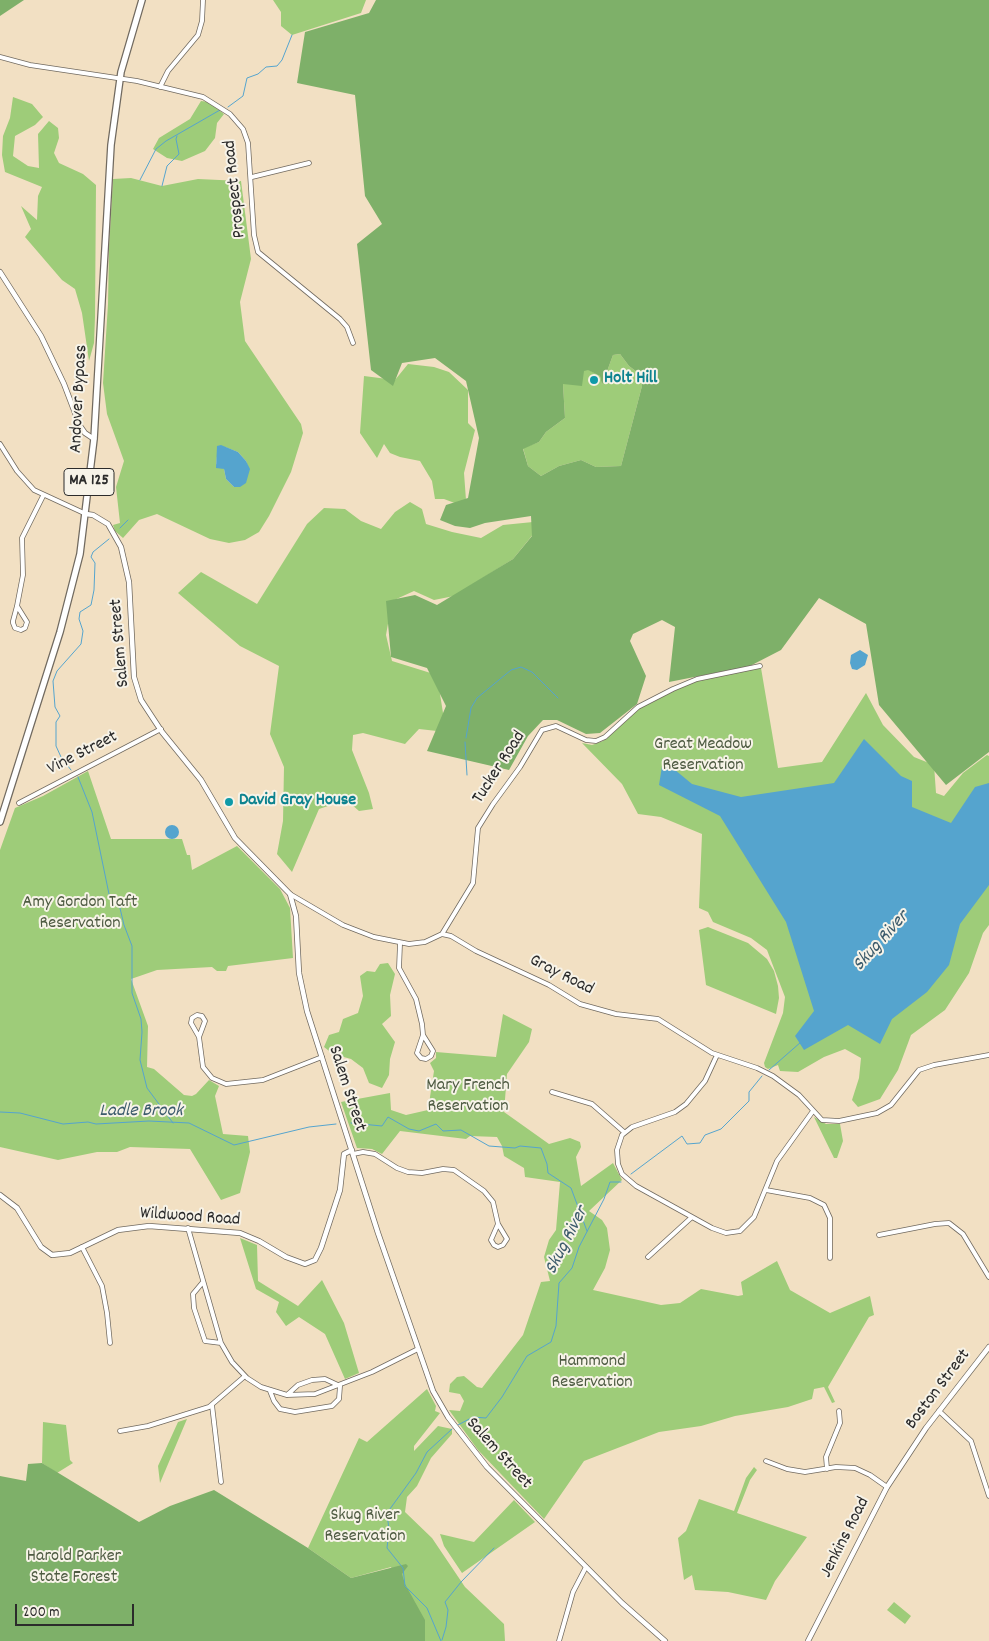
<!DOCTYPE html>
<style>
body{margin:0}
#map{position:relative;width:989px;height:1641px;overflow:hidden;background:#f2e0c3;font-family:Dekko,sans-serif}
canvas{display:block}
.scale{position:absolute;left:15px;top:1604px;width:119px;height:22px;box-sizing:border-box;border:2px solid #2b2b2b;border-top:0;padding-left:6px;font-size:15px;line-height:18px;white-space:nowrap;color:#2b2b2b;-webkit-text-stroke:4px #f7f3e8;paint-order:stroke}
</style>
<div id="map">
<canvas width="989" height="1641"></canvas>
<div class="scale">200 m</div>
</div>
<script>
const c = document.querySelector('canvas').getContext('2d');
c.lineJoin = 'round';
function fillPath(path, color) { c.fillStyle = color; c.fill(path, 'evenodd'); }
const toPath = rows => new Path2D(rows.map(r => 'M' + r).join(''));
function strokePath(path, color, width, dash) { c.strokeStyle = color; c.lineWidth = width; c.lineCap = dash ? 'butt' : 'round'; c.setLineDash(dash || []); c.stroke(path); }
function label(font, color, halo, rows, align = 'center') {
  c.font = font + ' Dekko,sans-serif'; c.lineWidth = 4; c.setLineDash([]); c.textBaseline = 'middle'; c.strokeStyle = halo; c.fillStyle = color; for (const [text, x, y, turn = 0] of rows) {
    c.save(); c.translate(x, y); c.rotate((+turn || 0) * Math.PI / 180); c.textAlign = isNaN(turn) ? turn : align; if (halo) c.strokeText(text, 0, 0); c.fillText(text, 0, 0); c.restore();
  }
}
const green = toPath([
 [273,0,366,0,361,13,292,35,281,26,281,12],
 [13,97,32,104,43,117,35,125,15,136,13,156,28,166,39,168,38,134,49,121,58,128,59,138,54,153,59,163,83,174,96,185,95,317,94,343,89,361,82,313,75,289,62,280,25,237,31,229,21,206,37,220,38,196,42,187,5,172,2,155,3,136,10,118],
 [201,101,209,102,224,114,217,123,215,138,205,151,182,161,167,158,153,149,159,138,190,119],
 [131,178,162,186,198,179,241,181,251,259,240,302,245,341,301,424,303,433,291,472,269,516,259,532,245,540,229,543,210,539,157,514,139,520,123,538,115,531,113,525,120,523,116,487,124,461,107,414,103,383,108,304,109,249,113,179],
 [225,447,238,452,246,461,248,467,234,487,226,479,224,469,216,464,217,456],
 [620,354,629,366,641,375,642,386,621,466,596,467,581,460,559,466,541,476,528,466,523,448,539,442,546,432,565,418,563,384,584,370,589,370,600,376,602,385,613,355],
 [408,364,434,367,449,372,468,390,468,423,475,430,464,473,466,500,460,505,444,499,435,499,432,481,420,461,400,457,390,453,384,444,377,458,360,433,364,376,395,380],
 [410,502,422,509,426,524,452,532,481,538,503,525,533,522,535,532,513,559,454,596,434,600,414,591,392,601,386,635,392,661,437,675,446,732,419,729,405,744,363,733,353,735,352,750,369,793,373,809,359,811,351,804,340,802,319,809,292,872,277,854,283,821,284,767,270,734,279,666,240,646,178,593,201,572,257,604,307,524,324,508,345,509,361,521,381,529,395,512],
 [761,668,778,768,822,762,866,693,883,725,914,757,934,765,936,793,944,796,963,773,987,755,989,756,989,925,983,933,969,973,945,1010,911,1035,898,1070,880,1099,858,1107,852,1100,859,1078,861,1058,845,1049,824,1057,798,1072,780,1071,778,1065,768,1069,765,1067,764,1063,783,1013,785,997,767,950,751,938,713,922,708,912,699,908,702,834,661,817,638,814,622,784,582,743,592,745,603,741,637,710,665,694,702,679],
 [88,771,111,839,182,839,187,855,190,855,192,870,237,846,280,889,290,908,293,958,228,966,226,971,217,971,212,967,157,970,131,979,148,1026,147,1067,154,1069,184,1095,192,1096,196,1094,209,1080,219,1086,215,1096,223,1134,248,1136,250,1152,240,1193,221,1200,190,1149,130,1147,117,1152,97,1152,58,1160,0,1147,0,850,15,808,43,796],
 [708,927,748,943,767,959,774,971,778,986,779,998,776,1014,706,985,699,930],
 [388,963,395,974,390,995,391,1016,382,1024,395,1042,390,1059,389,1075,382,1088,369,1083,363,1068,351,1059,333,1054,324,1047,329,1035,339,1032,343,1019,358,1013,363,996,360,976,367,971,375,972,380,964],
 [503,1014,532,1029,529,1042,507,1074,504,1112,549,1144,570,1138,580,1142,581,1147,576,1157,581,1186,613,1163,622,1180,589,1211,602,1220,607,1228,610,1250,605,1268,593,1290,661,1305,680,1303,701,1289,738,1296,743,1295,741,1282,777,1261,790,1290,830,1313,870,1296,874,1315,869,1317,828,1387,835,1402,832,1403,824,1387,814,1389,812,1399,788,1407,735,1416,701,1426,659,1432,584,1461,544,1519,478,1450,449,1410,460,1411,464,1401,460,1394,449,1392,450,1384,457,1377,464,1376,477,1387,482,1388,523,1335,541,1282,550,1281,544,1257,549,1240,556,1230,560,1182,525,1177,524,1168,504,1156,502,1146,497,1137,470,1136,466,1139,400,1131,382,1154,372,1149,357,1148,341,1102,390,1093,391,1110,406,1115,428,1110,434,1071,430,1063,436,1058,436,1052,496,1057],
 [814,1117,826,1124,840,1124,843,1141,837,1158,834,1158],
 [240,1238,257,1245,258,1281,298,1306,322,1280,344,1323,359,1373,345,1379,325,1334,299,1317,286,1326,276,1312,279,1302,256,1289],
 [427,1389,436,1406,435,1411,440,1413,414,1446,414,1451,438,1426,452,1429,452,1434,431,1458,417,1486,407,1497,405,1512,432,1538,465,1587,504,1624,505,1641,422,1641,391,1567,351,1578,308,1548,359,1438,367,1442],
 [187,1419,171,1457,160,1483,158,1466,178,1422],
 [43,1422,66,1425,70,1460,73,1463,57,1473,42,1463],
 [754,1467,757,1470,750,1480,737,1513,807,1537,775,1581,766,1600,728,1592,695,1590,692,1575,684,1580,678,1538,686,1531,699,1499,734,1511,746,1478],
 [514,1500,535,1522,462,1573,444,1546,440,1534,474,1542],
 [894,1602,911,1616,905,1624,887,1610]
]);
const forest = toPath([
 [0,0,24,0,0,16],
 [376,0,989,0,989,752,946,785,879,705,866,624,819,598,781,650,750,666,669,682,675,627,662,620,633,634,630,641,646,676,637,704,600,733,586,734,557,720,543,720,528,736,509,770,427,751,446,706,427,668,391,657,386,601,415,595,437,605,513,559,532,536,531,516,485,523,470,528,455,526,440,520,446,505,468,498,479,438,466,381,435,358,402,363,393,386,371,370,357,244,382,224,365,196,355,95,297,83,305,32,369,13],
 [620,354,629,366,641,375,642,386,621,466,596,467,581,460,559,466,541,476,528,466,523,449,539,442,546,432,565,418,563,384,582,386,584,371,588,370,600,376,602,385,613,355],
 [42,1463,139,1522,170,1506,214,1490,308,1548,351,1578,406,1564,408,1566,402,1574,405,1584,425,1620,425,1641,0,1641,0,1476,26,1481,28,1464]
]);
const water = toPath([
 [221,445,238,452,246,461,250,469,246,483,240,487,234,487,226,479,224,469,216,468,217,446],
 [860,650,868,655,865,665,857,670,852,669,850,663,851,655],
 [864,739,901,776,912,781,912,807,951,823,975,787,989,783,989,885,960,924,949,965,927,992,892,1019,880,1044,848,1025,804,1050,795,1036,814,1011,786,922,720,816,659,785,663,760,692,784,741,797,834,783],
 '165 832a7 7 0 1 1 14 0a7 7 0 1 1-14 0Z'
]);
const stream = toPath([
 [228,107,243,96,247,78,258,74,266,67,277,66,282,60,292,35],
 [140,180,156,149,166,141,220,110],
 [162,186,167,166,179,154,176,139,177,136],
 [120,528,128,520],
 [466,738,471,708,477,698,511,670,521,667,532,672,558,698],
 [465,742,467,775],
 [71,770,61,757,56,746,56,722,60,716,55,707,53,681,57,671,81,644,83,631,79,619,80,612,91,605,94,590,95,563,91,557,93,552,109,539],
 [78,777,92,812,109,894,119,904,124,925,132,946,132,993,141,1019,142,1032,140,1060,147,1088,173,1123],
 [769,1070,801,1042],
 [0,1112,20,1113,63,1124,88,1122,96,1124,149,1121,189,1123,234,1145,309,1127,336,1124],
 [351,1123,382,1126,388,1117,409,1129,419,1131,436,1124,443,1131,461,1130,489,1146,515,1148,520,1146,541,1148,547,1164,548,1173,571,1188,587,1231],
 [631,1174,682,1136,687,1144,700,1143,705,1135,721,1129,749,1101,749,1092,762,1076],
 [458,1425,473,1417,486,1418,502,1397,527,1356,551,1342,556,1326,559,1283,572,1268,579,1247,604,1199,610,1182,621,1182],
 [442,1640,446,1627,448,1610,445,1602,461,1582,494,1548],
 [441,1641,427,1608,405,1586,403,1568,387,1548,389,1530,387,1513,416,1473,427,1452,452,1429]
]);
const minor = toPath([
 [0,57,30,65,137,81,203,97,230,114,243,129,248,143,254,235,258,252,340,319,347,327,353,343],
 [160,87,168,71,198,35,202,21,203,0],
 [252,177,309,163],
 [0,444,17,471,34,490,86,514],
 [17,606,27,622,25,628,21,630,15,628,13,623,13,621,17,606,22,580,23,575,22,538,43,496],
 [19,803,161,729],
 [290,894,343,925,374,937,409,944,425,942,442,934,451,936,476,951,549,985,580,1004,616,1014,658,1019,712,1053,757,1068,773,1076,799,1095,822,1120,839,1121,877,1113,891,1105,919,1070,934,1065,989,1055],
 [442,934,473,883,478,828,493,804,520,767,542,730,556,726,586,740,596,741,605,737,638,707,673,689,697,679,760,666],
 [400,944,399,968,416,999,422,1024,423,1035,417,1053,421,1058,426,1059,431,1056,433,1051,423,1035],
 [199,1037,191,1023,192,1018,197,1015,202,1016,205,1021,199,1037,203,1067,212,1078,226,1084,263,1080,322,1057],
 [717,1055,705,1081,686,1104,675,1112,632,1127,622,1135,617,1150,618,1164,622,1174,636,1186,712,1228,726,1233,740,1231,754,1217,777,1161,813,1111],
 [552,1092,592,1104,624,1132],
 [353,1154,363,1152,375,1154,397,1168,408,1172,422,1173,443,1169,454,1170,484,1191,493,1202,498,1224,491,1240,494,1245,498,1247,503,1245,507,1239,498,1224],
 [766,1190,810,1198,824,1205,830,1218,830,1258],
 [188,1228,221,1343,232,1362,247,1378,261,1387,287,1395,315,1394,372,1372,418,1349],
 [879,1235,935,1224,949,1223,963,1234,989,1277],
 [82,1247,102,1286,107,1313,110,1343],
 [648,1257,692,1217],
 [203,1282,193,1294,194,1308,205,1341,221,1343],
 [270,1391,274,1401,280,1409,295,1412,332,1406,339,1399,340,1386,325,1379,312,1380,298,1385,287,1395],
 [212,1405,221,1482],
 [939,1411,971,1441,989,1496],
 [120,1431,148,1426,209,1407,245,1376],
 [766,1461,787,1469,805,1472,836,1467,855,1468,870,1475,887,1487],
 [827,1469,826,1457,840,1423,839,1411],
 [559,1641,573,1592,586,1567]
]);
const tertiary = toPath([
 [0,272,41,336,64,384,80,426,85,433,94,439],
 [86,514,93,515,108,524,121,547,129,582,134,677,141,700,162,732,201,780,235,838,290,894,296,916,299,973,307,1011,378,1233,433,1391,448,1417,487,1467,622,1603,665,1641],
 [0,1195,17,1208,41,1247,52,1255,70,1253,118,1230,149,1226,240,1233,259,1241,286,1257,305,1264,315,1260,321,1248,340,1190,344,1154,352,1150],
 [808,1641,887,1487,926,1428,989,1347]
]);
const primary = toPath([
 [0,822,60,632,80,554,94,439,111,145,121,72,142,0]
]);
const markers = [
 [594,380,5,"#0f9aa8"],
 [229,802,5,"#0f9aa8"]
];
const shields = [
 [89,482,50]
];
const shieldNames = [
 ["MA 125",89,482]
];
const streetNames = [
 ["Prospect Road",236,189,-96],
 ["Andover Bypass",80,399,-87],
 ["Salem Street",121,643,-95],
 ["Vine Street",83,754,-27],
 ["Tucker Road",500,768,-57],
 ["Gray Road",561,976,27],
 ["Salem Street",346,1089,72],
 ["Wildwood Road",190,1218,4],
 ["Boston Street",939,1390,-53],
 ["Salem Street",498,1454,48],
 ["Jenkins Road",846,1538,-63]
];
const cultureNames = [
 ["Holt Hill",604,380],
 ["David Gray House",239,802]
];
const parkNames = [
 ["Great Meadow",703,746],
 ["Reservation",703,767],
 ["Amy Gordon Taft",80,904],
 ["Reservation",80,925],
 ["Mary French",468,1087],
 ["Reservation",468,1108],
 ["Hammond",592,1363],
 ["Reservation",592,1384],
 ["Skug River",365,1517],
 ["Reservation",365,1538],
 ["Harold Parker",74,1558],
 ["State Forest",74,1579]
];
const waterNames = [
 ["Skug River",882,942,-48],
 ["Ladle Brook",141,1112],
 ["Skug River",568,1241,-63]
];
fillPath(green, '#9ecc79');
fillPath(forest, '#7eb069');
fillPath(water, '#55a4ce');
strokePath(stream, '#55a4ce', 1);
strokePath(minor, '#716a60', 5.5);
strokePath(tertiary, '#716a60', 6);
strokePath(primary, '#716a60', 8);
strokePath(minor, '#fff', 4);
strokePath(tertiary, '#fff', 4.5);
strokePath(primary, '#fff', 5.5);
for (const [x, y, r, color] of markers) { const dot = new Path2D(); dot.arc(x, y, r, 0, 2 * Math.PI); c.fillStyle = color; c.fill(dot); strokePath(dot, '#f7f3e8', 2); }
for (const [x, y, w] of shields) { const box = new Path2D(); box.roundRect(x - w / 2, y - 13.5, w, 27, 4); c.fillStyle = '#f7f3e8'; c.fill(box); strokePath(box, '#2b2b2b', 1); }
label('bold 16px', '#2b2b2b', null, shieldNames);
label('18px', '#2b2b2b', '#f7f3e8', streetNames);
label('bold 18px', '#0d838f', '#f7f3e8', cultureNames, 'left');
label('18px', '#4e5b42', '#f7f3e8', parkNames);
label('italic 19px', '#3c5b6c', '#f7f3e8', waterNames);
</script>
